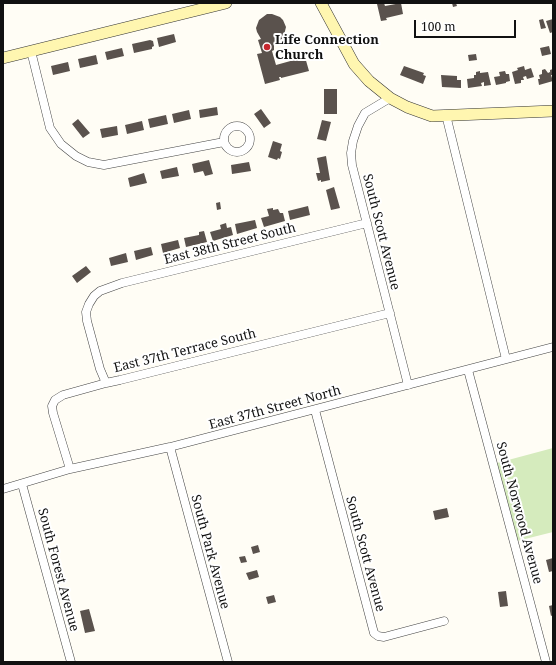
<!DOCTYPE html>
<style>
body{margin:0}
#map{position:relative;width:556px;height:665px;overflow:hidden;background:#fffdf5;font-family:"Noto Serif",serif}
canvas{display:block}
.frame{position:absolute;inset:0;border:4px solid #111;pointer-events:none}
.scale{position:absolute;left:414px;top:20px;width:102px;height:18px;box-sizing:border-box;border:2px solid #111;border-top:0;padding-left:5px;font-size:12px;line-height:14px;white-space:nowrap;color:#111;-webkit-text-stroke:3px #fff;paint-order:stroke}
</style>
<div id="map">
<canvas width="556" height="665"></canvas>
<div class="frame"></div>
<div class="scale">100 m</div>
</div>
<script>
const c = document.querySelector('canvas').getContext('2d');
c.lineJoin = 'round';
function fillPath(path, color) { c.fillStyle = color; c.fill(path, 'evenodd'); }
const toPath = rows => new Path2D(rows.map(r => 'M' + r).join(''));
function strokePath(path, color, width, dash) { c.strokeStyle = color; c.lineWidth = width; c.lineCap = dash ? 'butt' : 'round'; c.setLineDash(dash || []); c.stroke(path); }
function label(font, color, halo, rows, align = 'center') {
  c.font = font + ' "Noto Serif",serif'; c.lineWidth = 4; c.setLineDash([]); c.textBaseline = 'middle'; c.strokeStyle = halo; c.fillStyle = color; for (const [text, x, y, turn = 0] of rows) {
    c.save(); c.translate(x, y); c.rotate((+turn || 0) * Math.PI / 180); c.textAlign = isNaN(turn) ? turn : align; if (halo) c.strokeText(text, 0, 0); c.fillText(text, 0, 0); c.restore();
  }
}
const green = toPath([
 [553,448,553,532,517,541,497,463]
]);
const building = toPath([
 [384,3,385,6,401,3,403,14,386,18,387,20,381,21,377,4],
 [452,3,456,3,457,6,453,7],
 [267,14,272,14,280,17,283,20,286,27,284,35,282,39,274,43,274,50,272,51,276,65,305,57,309,71,281,78,281,77,279,77,280,80,265,84,257,54,262,53,258,40,261,39,257,32,256,28,259,20],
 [543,19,546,28,541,29,539,20],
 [553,19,553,32,550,33,546,21],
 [174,34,176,42,159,47,157,38],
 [150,40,153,41,154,46,152,47,152,49,134,53,132,44],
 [549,46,551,54,542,56,540,48],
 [122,48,124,56,107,60,105,52],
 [476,54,477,60,469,61,468,55],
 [96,55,98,64,80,68,78,59],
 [68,62,70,71,53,75,51,66],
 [404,66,424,73,423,75,426,76,423,84,400,75],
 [524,66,525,70,531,68,534,77,527,79,526,76,523,77,524,80,521,80,521,83,515,84,512,72,518,70,517,68],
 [545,69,548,73,550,72,550,70,553,69,553,75,551,75,553,81,539,85,538,79,540,79,539,75,542,74,542,70],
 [480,71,480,73,488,72,491,85,484,86,484,82,481,83,482,86,468,88,467,79,474,78,474,75,476,75,476,72],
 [505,71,506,74,509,74,510,81,506,82,506,83,496,85,494,77,500,76,499,72],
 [441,75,457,76,457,80,461,80,461,88,442,87],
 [324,89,337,89,337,114,324,114],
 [217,107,218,115,200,118,199,110],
 [261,109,271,123,264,128,254,114],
 [189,110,191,119,174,123,172,114],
 [166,115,168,124,150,128,148,119],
 [78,119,90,133,83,138,72,124],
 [322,120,331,122,326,141,317,139],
 [142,121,144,130,127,134,125,125],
 [117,126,118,135,102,138,100,129],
 [273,141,282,144,280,151,282,152,280,159,278,158,277,160,268,157],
 [326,156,330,180,321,182,321,180,318,181,316,173,320,173,317,158],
 [209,160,213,174,205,176,203,171,194,173,192,164],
 [249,162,251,171,232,174,231,165],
 [177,167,179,176,162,179,160,171],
 [144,173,147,183,130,187,128,178],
 [334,187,340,208,331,210,326,190],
 [220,202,221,209,217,210,216,203],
 [308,206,310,215,290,220,288,211],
 [273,208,273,210,278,209,280,213,283,213,285,221,264,227,261,218,269,216,267,209],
 [255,220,257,228,237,234,235,224],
 [226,223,227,228,231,227,233,235,213,241,210,232,221,229,220,225],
 [204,231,207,242,186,247,184,238,199,235,199,232],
 [178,240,180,248,163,253,161,244],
 [151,247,153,255,136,260,134,251],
 [126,253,128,262,111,266,109,258],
 [86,266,91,272,77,283,72,276],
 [447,508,449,517,435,520,433,511],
 [258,545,260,552,253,554,251,547],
 [245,556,247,562,241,563,239,557],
 [553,558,553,571,549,572,546,560],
 [257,570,259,577,249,580,246,573],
 [506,591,508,606,500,607,498,592],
 [274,595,276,602,268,604,266,597],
 [553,605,553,615,551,616,549,606],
 [89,609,95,631,85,633,80,611]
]);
const street = toPath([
 [31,51,50,128,61,144,76,156,88,162,104,165,224,142],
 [390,98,365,113,358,126,353,141,351,153,352,165,408,385],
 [446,115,506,359],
 '224 139a13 13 0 1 1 26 0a13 13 0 1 1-26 0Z',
 [468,370,546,662],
 [106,383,100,369,87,321,86,312,89,304,94,296,100,291,122,283,367,223],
 [315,410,374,633,378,636,384,637,444,621],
 [170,447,228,662],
 [70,469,53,413,52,406,55,400,63,395,106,383,120,380,390,313],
 [22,484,71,662],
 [3,489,70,469,170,447,553,347]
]);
const secondary = toPath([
 [321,3,354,64,369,81,390,98,407,107,432,116,553,111],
 [3,58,226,3]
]);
const markers = [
 [267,47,4,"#c4262e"]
];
const poiNames = [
 ["Life Connection",275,40],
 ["Church",275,55]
];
const streetNames = [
 ["South Scott Avenue",381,232,76],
 ["East 38th Street South",230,244,-14],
 ["East 37th Terrace South",185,351,-14],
 ["East 37th Street North",275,408,-15],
 ["South Norwood Avenue",519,513,75],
 ["South Park Avenue",210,552,75],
 ["South Scott Avenue",365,554,75],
 ["South Forest Avenue",58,570,75]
];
fillPath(green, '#d5ebbd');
fillPath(building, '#5a524d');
strokePath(street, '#444', 9);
strokePath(secondary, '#333', 12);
strokePath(street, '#fff', 8);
strokePath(secondary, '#fff6b0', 11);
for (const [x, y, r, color] of markers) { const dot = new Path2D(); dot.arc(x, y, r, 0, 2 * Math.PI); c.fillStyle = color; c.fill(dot); strokePath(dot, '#fff', 1.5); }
label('bold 13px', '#111', '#fff', poiNames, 'left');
label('13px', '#111', '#fff', streetNames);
</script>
